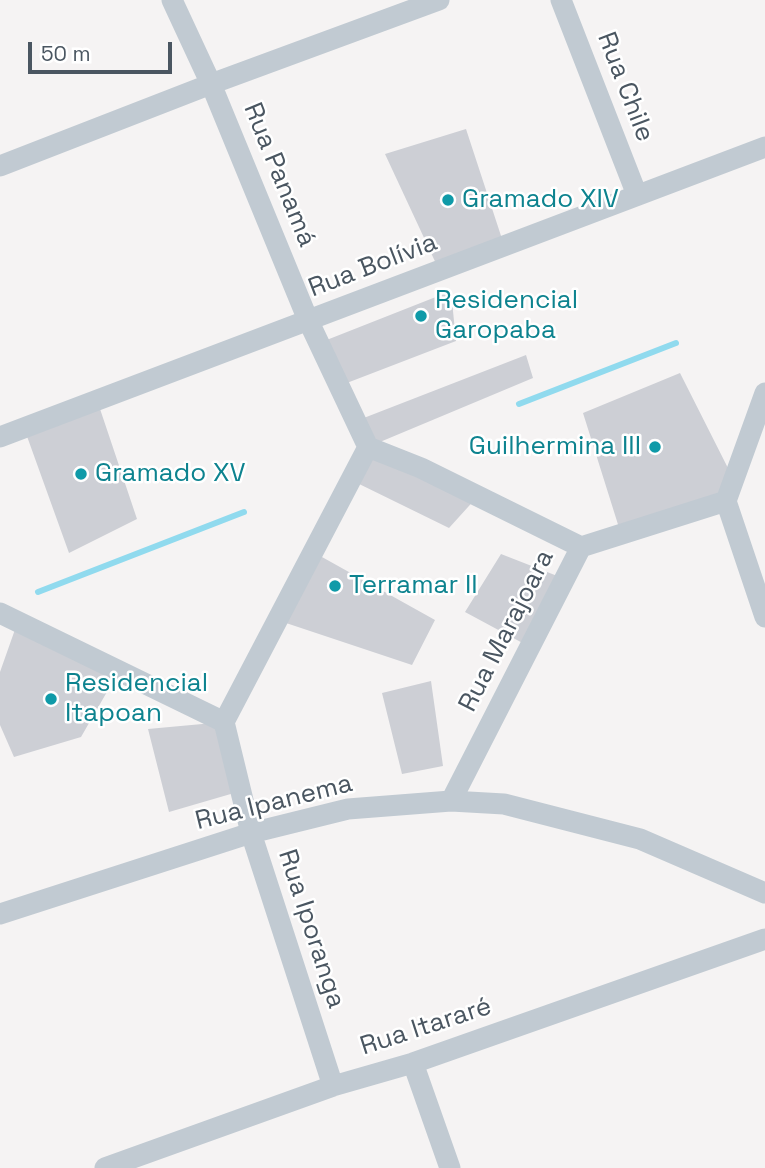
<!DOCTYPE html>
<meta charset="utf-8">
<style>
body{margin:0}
#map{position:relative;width:765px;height:1168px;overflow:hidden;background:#f5f3f3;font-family:"Space Grotesk",sans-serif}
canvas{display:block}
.scale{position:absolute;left:28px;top:42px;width:144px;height:32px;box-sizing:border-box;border:4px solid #4a5661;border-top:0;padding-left:9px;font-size:21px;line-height:24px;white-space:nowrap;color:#4a5661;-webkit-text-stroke:5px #fff;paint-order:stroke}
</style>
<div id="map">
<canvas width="765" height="1168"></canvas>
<div class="scale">50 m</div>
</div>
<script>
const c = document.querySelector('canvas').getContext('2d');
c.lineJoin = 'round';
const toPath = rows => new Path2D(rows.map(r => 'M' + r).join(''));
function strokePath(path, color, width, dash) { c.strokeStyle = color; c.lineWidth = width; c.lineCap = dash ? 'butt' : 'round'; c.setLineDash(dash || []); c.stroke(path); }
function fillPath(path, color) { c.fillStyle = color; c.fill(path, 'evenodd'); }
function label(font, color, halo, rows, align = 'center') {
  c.font = font + ' "Space Grotesk",sans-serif'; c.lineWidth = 5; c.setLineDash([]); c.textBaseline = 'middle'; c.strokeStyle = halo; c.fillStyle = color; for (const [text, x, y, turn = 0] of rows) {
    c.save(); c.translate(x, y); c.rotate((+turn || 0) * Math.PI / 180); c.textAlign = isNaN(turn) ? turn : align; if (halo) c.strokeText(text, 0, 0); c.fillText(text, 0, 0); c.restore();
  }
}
const stream = toPath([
 [519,404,676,343],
 [38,592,244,512]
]);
const building = toPath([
 [466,129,504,245,439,270,385,154],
 [451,291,456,341,339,386,319,343],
 [526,355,533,378,368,447,356,421],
 [680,373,734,480,726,501,621,534,583,413],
 [97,400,137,519,69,553,24,428],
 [368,447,478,496,449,528,351,480],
 [313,552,435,620,412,665,277,620],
 [501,554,565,579,530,647,465,612],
 [18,621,119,671,81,737,14,757,0,725,0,672],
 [431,681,443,766,402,774,382,693],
 [224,722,241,791,169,812,148,729]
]);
const minor = toPath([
 [172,0,211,84,308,320,368,447],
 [561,0,637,195],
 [0,166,211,84,439,0],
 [765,393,726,501,765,617],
 [0,437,765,147],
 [368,447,421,468,581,547],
 [0,613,224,722],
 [451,801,581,547,726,501],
 [0,914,251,833,348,809,451,801,504,804,640,839,765,893],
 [413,1063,450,1168],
 [333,1086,251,833,224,722,368,447],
 [105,1168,333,1086,413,1063,765,939]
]);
const markers = [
 [448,200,7,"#0f9aa8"],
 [421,316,7,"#0f9aa8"],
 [655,447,7,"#0f9aa8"],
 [81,474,7,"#0f9aa8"],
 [335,586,7,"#0f9aa8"],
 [51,699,7,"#0f9aa8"]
];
const streetNames = [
 ["Rua Chile",625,87,69],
 ["Rua Panamá",279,175,68],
 ["Rua Bolívia",373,266,-21],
 ["Rua Marajoara",507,631,-63],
 ["Rua Ipanema",274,803,-14],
 ["Rua Iporanga",311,929,72],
 ["Rua Itararé",426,1027,-18]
];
const cultureNames = [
 ["Gramado XIV",462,200],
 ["Residencial",435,301],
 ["Garopaba",435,331],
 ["Guilhermina III",641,447,"right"],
 ["Gramado XV",95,474],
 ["Terramar II",349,586],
 ["Residencial",65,684],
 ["Itapoan",65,714]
];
strokePath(stream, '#90daee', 6);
fillPath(building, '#cdcfd5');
strokePath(minor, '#c1cad2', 21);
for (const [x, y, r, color] of markers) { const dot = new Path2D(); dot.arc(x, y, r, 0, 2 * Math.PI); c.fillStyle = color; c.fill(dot); strokePath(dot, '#fff', 2.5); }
label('26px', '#4a5661', '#fff', streetNames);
label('26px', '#0d838f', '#fff', cultureNames, 'left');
</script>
